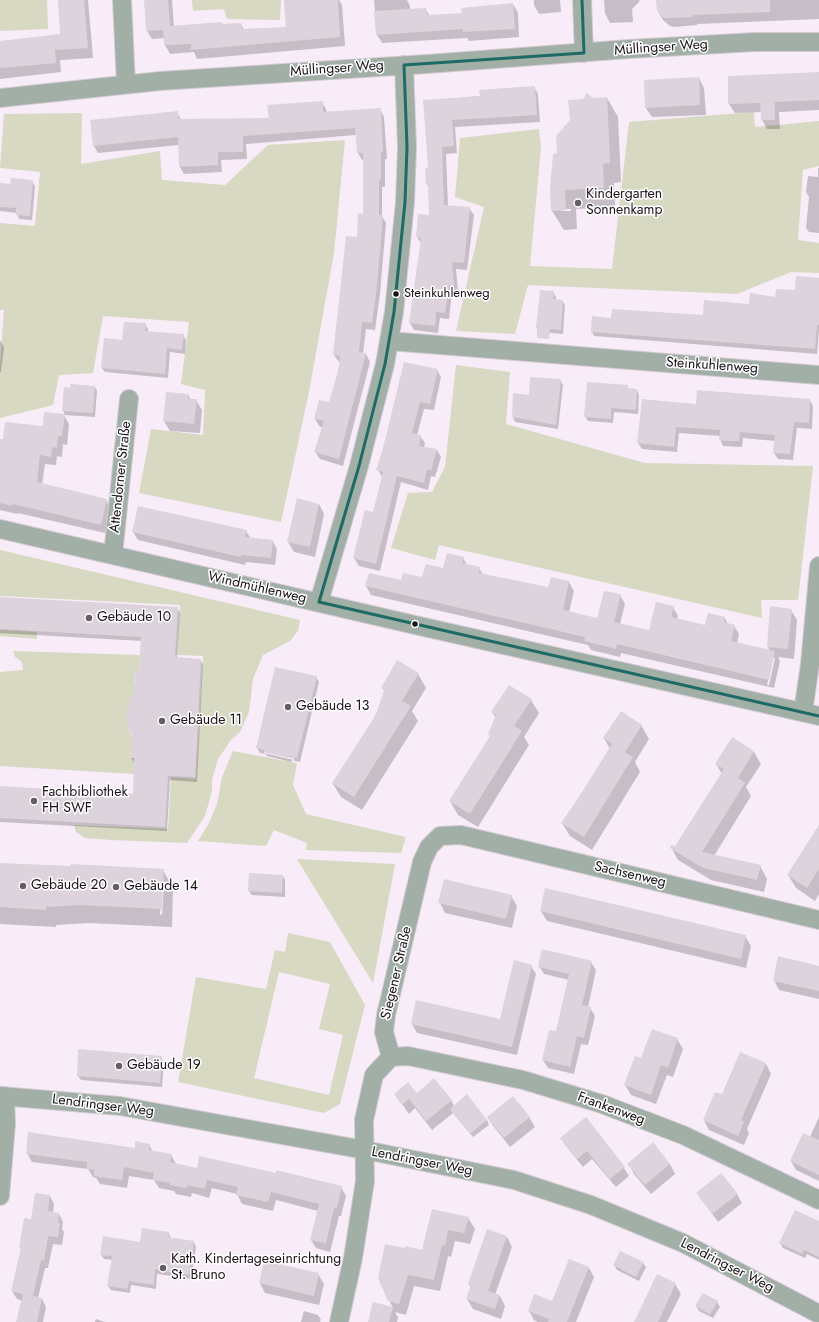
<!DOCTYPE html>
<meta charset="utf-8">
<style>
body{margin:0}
canvas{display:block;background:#f7ecf7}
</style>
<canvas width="819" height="1322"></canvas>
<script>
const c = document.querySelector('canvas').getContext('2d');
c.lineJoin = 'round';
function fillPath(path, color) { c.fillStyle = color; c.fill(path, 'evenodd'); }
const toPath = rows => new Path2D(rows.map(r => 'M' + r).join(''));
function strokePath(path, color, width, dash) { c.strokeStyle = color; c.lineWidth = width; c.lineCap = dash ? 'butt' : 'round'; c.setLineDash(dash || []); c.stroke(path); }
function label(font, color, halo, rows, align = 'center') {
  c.font = font + ' Jost,sans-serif'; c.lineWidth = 3; c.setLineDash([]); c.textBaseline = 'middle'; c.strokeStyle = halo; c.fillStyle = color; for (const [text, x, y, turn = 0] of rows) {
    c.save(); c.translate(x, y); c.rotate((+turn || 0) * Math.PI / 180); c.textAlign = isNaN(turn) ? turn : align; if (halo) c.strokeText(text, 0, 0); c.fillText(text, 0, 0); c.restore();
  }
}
const green = toPath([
 [0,0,47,0,48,29,0,31],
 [192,0,281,0,280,20,227,19,224,9,193,11],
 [754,112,755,127,819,121,819,166,803,170,798,240,819,243,819,273,791,272,737,294,528,285,515,334,456,331,484,207,455,197,460,138,539,129,541,148,530,266,612,269,629,122],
 [82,113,81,164,160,151,162,180,225,185,268,145,345,140,334,253,309,392,281,522,139,493,151,429,203,435,205,390,181,384,189,322,103,316,93,373,59,375,53,405,0,418,0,366,4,310,0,310,0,223,35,226,40,172,0,168,4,114],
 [456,365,510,372,506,424,645,463,813,466,798,600,761,600,762,618,439,545,435,560,391,548,408,493,432,492,445,467],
 [0,550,300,620,298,631,290,641,263,655,253,679,249,712,240,732,231,740,218,759,212,780,212,791,205,816,187,843,111,840,85,838,76,832,74,825,168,829,171,777,196,779,203,656,177,655,180,605,0,596],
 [0,630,37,632,37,639,0,636],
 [13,651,140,655,139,671,135,671,134,684,138,687,130,699,128,729,135,742,135,744,131,744,131,751,130,758,134,758,134,774,0,766,0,672,23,670,22,662,15,657],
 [233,751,297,763,293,785,306,814,406,837,401,853,306,850,307,843,274,830,266,846,198,841,209,823,217,804,222,777],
 [297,859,395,864,373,983],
 [288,933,330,942,365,1005,340,1104,324,1113,178,1082,196,977,266,989,275,950,285,952],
 [279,972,330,984,319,1029,343,1035,329,1095,254,1078]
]);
const shadow = toPath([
 [59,0,88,0,93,58,60,60,61,72,0,79,0,42,61,35],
 [145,0,172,0,174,27,222,23,223,25,241,24,244,30,287,28,285,0,339,0,342,5,345,46,197,59,194,52,170,54,165,45,165,38,152,39,147,31],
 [374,0,407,0,410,6,410,10,425,9,430,16,463,14,513,4,518,13,519,37,469,41,467,38,382,43,377,35],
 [534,0,560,0,561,12,539,14,534,5],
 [604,0,639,0,640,1,632,9,633,22,610,23,605,13],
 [666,0,819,0,819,19,697,24,697,25,674,27,670,26,663,20,658,11],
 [819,73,819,110,779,112,780,129,767,129,762,120,761,112,735,113,729,104,729,77],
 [699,78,704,88,706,115,652,117,646,108],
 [534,87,538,94,540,122,455,127,457,153,446,154,448,206,469,208,474,215,467,270,456,269,458,292,452,292,449,319,440,318,438,333,414,330,410,323,421,243,417,237,430,216,429,189,427,184,426,169,429,169,424,101,481,96],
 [607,98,618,117,621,182,614,183,615,207,576,209,577,229,564,230,552,211,559,154,592,99],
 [561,209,571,209,571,211,561,211],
 [322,102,326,109,327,113,380,109,384,117,387,159,385,159,385,187,382,187,382,216,386,223,380,294,375,330,366,329,363,354,366,354,370,362,343,466,320,459,315,452,323,427,320,427,315,419,330,404,340,363,339,362,334,355,357,238,364,215,364,160,362,160,358,153,356,135,246,144,247,159,221,160,222,172,184,174,180,167,179,145,98,153,94,146,91,121,177,112,181,120,270,119],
 [818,168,819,168,819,233,809,232,806,228,809,197,806,192,808,176,818,177],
 [32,181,35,186,32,220,19,219,17,213,0,211,0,184,11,185],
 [819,279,819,330,817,354,594,336,592,331,612,319,704,316,796,292],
 [553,292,556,297,556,300,562,300,565,305,563,334,540,332],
 [145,324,148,329,148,332,183,335,186,340,185,354,170,352,168,378,105,372,102,368,123,341],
 [0,340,4,347,1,372,0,372],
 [437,370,441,377,434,410,424,409,417,435,420,436,425,443,424,448,437,450,441,457,435,477,431,476,428,490,401,482,380,571,359,566,354,558,374,513,382,477,378,470],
 [560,380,563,385,558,429,515,422,513,417,530,396],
 [627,386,629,389,637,390,639,395,638,414,614,412,613,423,588,421,585,416],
 [95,387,97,391,95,417,65,415,63,410],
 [188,395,191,400,196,400,202,410,200,433,170,431,164,421],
 [810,400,813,406,812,429,797,428,793,460,778,459,774,453,775,441,743,438,742,447,723,446,720,439,720,436,679,433,677,452,642,449,638,443,697,406],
 [64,415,69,424,67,445,63,444,62,457,57,456,56,465,45,464,42,485,106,500,111,509,105,533,18,513,17,514,0,510,0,440,4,440,44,427],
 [319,504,324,514,315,557,294,552,288,542],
 [246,531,251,539,272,540,277,549,275,565,246,562,245,565,138,540,133,532],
 [463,558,467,565,479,568,483,575,549,588,551,578,569,582,574,591,569,612,598,619,620,595,625,604,620,624,650,631,673,607,678,616,677,619,706,626,725,618,728,624,734,626,739,634,737,643,770,651,768,647,791,610,797,620,794,659,778,657,780,661,774,688,621,653,620,657,591,650,588,645,371,595,366,586,423,578,444,569],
 [773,658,775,658,769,685,767,685],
 [0,598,177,608,180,613,177,658,200,660,203,664,197,782,170,780,167,831,0,822,0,788,134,795,134,762,131,758,135,694,140,672,142,641,0,633],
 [398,661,418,674,426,688,412,711,418,721,362,810,341,797,333,784,378,712,385,692,383,688],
 [316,677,319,682,300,762,292,760,291,762,267,756,266,754,260,753,257,748],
 [264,751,294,758,294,760,264,753],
 [531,700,539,713,524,737,529,745,478,827,458,815,450,801,491,737,496,718,492,712],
 [641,725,649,739,635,762,640,772,592,850,570,836,562,823,578,801,610,749,604,738],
 [754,752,761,764,746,787,751,796,714,856,760,866,767,879,764,892,711,880,678,860,671,847,676,847,722,774,716,764],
 [819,825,819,894,815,901,796,888,788,875],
 [0,864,163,870,173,888,172,927,90,923,56,925,56,927,0,924],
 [162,886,164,886,162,915,160,914],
 [283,876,285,880,285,897,252,895,249,891],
 [546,889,745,936,751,946,746,968,547,921,541,911],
 [511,896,517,906,512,928,445,913,440,903],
 [591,962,596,970,588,1007,590,1008,595,1016,588,1045,581,1044,574,1074,548,1068,543,1060,550,1031,557,1032,569,980,544,974,539,966],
 [531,966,536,974,517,1055,417,1033,412,1024,417,1001,501,1020],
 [819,967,819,999,779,990,774,980],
 [677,1039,683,1049,673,1077,667,1075,656,1104,631,1095,625,1085,641,1059],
 [161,1057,164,1062,162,1087,81,1080,78,1076],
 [766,1064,771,1074,747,1129,749,1133,744,1145,709,1130,704,1120,722,1096],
 [395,1094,416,1094,451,1100,454,1106,487,1120,489,1125,473,1137,453,1113,432,1130,415,1108,409,1114],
 [529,1117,535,1127,510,1147,494,1127,488,1118],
 [819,1117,819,1181,796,1170,791,1161,810,1137],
 [585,1118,624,1168,629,1176,616,1187,592,1159,583,1167,566,1146,561,1138],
 [149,1145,153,1152,171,1155,176,1164,197,1169,341,1187,346,1196,341,1216,339,1216,330,1252,316,1248,311,1240,318,1211,276,1200,273,1211,242,1204,237,1194,212,1188,209,1198,192,1193,191,1197,176,1194,174,1191,159,1188,154,1180,129,1176,127,1188,100,1184,96,1178,93,1177,88,1169,32,1162,27,1153,135,1149],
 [629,1164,670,1164,675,1174,651,1194,634,1174],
 [698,1194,737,1194,742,1203,718,1222],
 [50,1196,54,1204,53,1213,59,1214,63,1222,62,1229,64,1232,62,1245,53,1244,48,1268,45,1268,38,1298,42,1299,46,1307,43,1322,20,1322,22,1301,17,1299,12,1291,21,1250,20,1247,32,1220],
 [433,1210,468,1218,475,1229,470,1244,455,1241,451,1257,448,1256,440,1291,414,1286,406,1315,395,1312,398,1317,397,1322,369,1322,374,1303,393,1308,389,1300,423,1251],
 [819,1223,819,1260,807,1254,805,1258,783,1248,780,1243],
 [168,1232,171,1238,194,1242,196,1247,191,1279,157,1274,156,1289,131,1285,130,1293,111,1290,108,1286,113,1260,104,1259,101,1254,141,1243],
 [507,1237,512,1247,495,1295,500,1296,505,1306,501,1319,473,1309,467,1299,471,1288,469,1284],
 [643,1263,646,1267,639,1281,617,1270,614,1265],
 [589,1268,594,1277,576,1322,538,1322,534,1320,529,1311,553,1302],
 [318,1274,324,1284,319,1305,265,1293,260,1283],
 [675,1284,681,1294,667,1322,635,1322],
 [717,1302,720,1307,713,1318,699,1311,696,1306],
 [304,1311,318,1315,321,1320,320,1322,301,1322],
 [96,1319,105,1322,95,1322]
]);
const building = toPath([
 [58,0,84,0,88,48,55,50,56,63,0,68,0,41,60,34],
 [144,0,168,0,170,26,222,22,222,24,241,23,242,29,286,27,284,0,338,0,340,37,191,50,191,44,164,45,163,30,146,31],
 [656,0,770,0,770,12,693,15,693,17,669,18,664,18,657,11],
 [513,3,515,29,463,32,463,29,376,35,374,11,426,8,427,15,462,13,461,8],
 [819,72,819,100,775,102,775,120,761,120,760,103,728,104,728,76],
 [699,77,700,105,645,108,644,80],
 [535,86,537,115,452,120,454,146,442,147,444,205,470,207,464,263,452,262,454,286,449,285,445,313,436,312,435,326,409,323,421,238,416,237,418,214,429,215,428,184,426,184,425,168,428,168,423,100,480,96,479,90],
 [587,93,593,98,607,97,610,163,603,164,604,188,565,190,566,210,551,211,550,190,553,154,557,153,556,136,570,120,568,100,583,99],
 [323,101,323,112,381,108,383,152,381,152,381,180,379,179,379,215,383,215,377,286,372,323,362,322,359,352,366,353,339,459,314,452,324,421,314,419,319,400,329,402,338,371,340,356,333,355,346,236,357,237,358,213,363,214,363,153,357,153,355,128,243,136,243,152,218,152,218,165,179,167,178,137,93,146,90,120,178,111,178,119,269,118,267,105],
 [11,178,33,180,30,216,16,215,16,208,0,207,0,183,10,184],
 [796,276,819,278,819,325,817,325,815,349,591,332,592,316,611,318,612,309,703,315,704,300,749,304,750,293,775,297,776,289,795,290],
 [540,290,554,291,553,299,563,300,561,330,550,329,549,339,537,338,537,328,536,328],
 [124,322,146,323,145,331,184,334,182,350,167,348,165,374,101,368,104,338,122,340],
 [404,362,438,369,430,404,420,402,412,433,421,435,419,446,437,449,431,471,427,469,424,483,397,476,376,564,353,558,365,510,373,512,383,472,376,470,383,448],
 [530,377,561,379,556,425,512,417,513,393,529,395],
 [587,382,628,385,628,388,637,389,636,410,611,408,611,419,584,417],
 [70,384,95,386,93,413,62,411,64,387,70,388],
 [697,390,810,399,809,423,794,422,790,454,773,453,775,435,740,432,739,441,729,441,719,440,720,430,676,427,674,447,637,443,642,399,696,404],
 [166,392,189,394,188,399,197,399,194,424,163,421],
 [44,412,65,414,62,436,58,436,57,448,52,447,51,457,40,455,37,482,107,499,101,525,13,504,12,506,0,503,0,439,3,439,5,422,43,426],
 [297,498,319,504,310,547,287,542],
 [138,506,247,530,245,537,273,540,271,558,241,555,241,557,132,532],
 [447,553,464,557,462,563,480,567,479,573,548,587,551,577,569,581,563,610,597,618,604,591,621,594,614,622,649,630,656,602,674,606,671,617,705,625,708,613,725,617,724,622,735,625,731,641,775,651,769,680,617,644,616,649,584,641,585,637,365,586,369,573,401,580,403,573,422,577,426,564,443,568],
 [0,597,178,607,175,657,201,659,195,777,168,776,165,827,0,818,0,786,133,794,134,758,130,758,132,735,128,729,126,714,130,699,134,694,135,671,139,671,141,637,0,629],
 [770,606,792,609,788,649,767,647],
 [397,660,419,673,402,701,411,706,354,797,332,783,374,718,373,718,377,712,384,690,381,688],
 [275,667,317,676,297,758,289,756,289,758,264,752,264,750,256,748],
 [509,685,532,699,514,726,522,731,470,814,449,801,490,736,488,734,496,715,491,712],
 [621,711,642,725,625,752,633,757,584,837,561,823,577,800,612,744,603,738],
 [732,737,754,751,738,778,745,783,702,852,761,865,757,880,703,868,670,848,671,845,675,846,724,769,715,764],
 [819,825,819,869,807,888,787,875],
 [0,863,71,866,71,864,164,869,162,909,80,905,46,907,46,910,0,907],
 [249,873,283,875,282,893,248,891],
 [444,879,512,895,506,919,438,903],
 [545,888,746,935,741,959,540,911],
 [542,949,592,961,582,1005,591,1007,584,1038,577,1036,570,1067,542,1060,549,1030,556,1031,569,974,538,967],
 [778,956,819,966,819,991,773,981],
 [514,960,532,965,512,1047,411,1024,416,1000,500,1019],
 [652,1029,678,1038,668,1068,661,1065,651,1095,624,1085,635,1056,641,1058],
 [78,1049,162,1056,160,1083,77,1076],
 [740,1052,766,1063,741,1120,744,1122,738,1136,703,1120,715,1092,722,1094],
 [434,1078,452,1100,426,1121,409,1099,402,1105,394,1094,408,1082,417,1093],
 [467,1094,487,1120,470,1134,450,1109],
 [513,1096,530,1117,504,1138,487,1117],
 [586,1117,625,1167,610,1179,587,1151,577,1159,560,1138],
 [28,1132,135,1148,135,1141,150,1144,149,1150,172,1154,170,1162,197,1168,199,1156,276,1173,276,1170,342,1186,337,1208,334,1208,326,1243,310,1240,319,1204,271,1192,268,1202,236,1195,238,1187,207,1180,205,1189,187,1185,187,1188,170,1185,170,1183,153,1180,154,1173,124,1167,122,1180,94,1176,94,1170,87,1169,87,1162,26,1154],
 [803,1133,819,1140,819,1175,790,1161],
 [653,1142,670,1164,645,1185,627,1164],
 [721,1173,738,1194,712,1214,696,1193],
 [35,1193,50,1195,48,1211,59,1213,58,1223,60,1223,58,1237,48,1236,44,1261,41,1260,33,1296,42,1298,37,1322,16,1322,23,1294,11,1291,21,1248,19,1248,24,1218,31,1219],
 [432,1209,469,1217,464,1233,448,1230,445,1246,442,1245,434,1280,408,1275,399,1304,388,1301,378,1278,385,1244,405,1248,405,1246,422,1250],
 [795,1210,819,1221,819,1257,804,1250,802,1254,779,1243],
 [142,1228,169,1232,168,1237,194,1241,189,1275,155,1269,154,1285,129,1281,127,1289,107,1286,112,1256,100,1255,103,1236,140,1242],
 [487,1229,507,1236,488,1291,500,1295,495,1309,466,1299,471,1285,468,1284],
 [620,1251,644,1262,636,1277,613,1265],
 [569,1259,589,1267,567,1322,548,1322,549,1319,528,1311,534,1294,552,1301],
 [264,1261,319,1273,314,1296,259,1283],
 [657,1274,676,1283,658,1322,634,1322],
 [703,1293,718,1301,710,1314,695,1306],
 [373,1302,393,1307,389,1322,368,1322]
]);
const minor = toPath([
 [122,0,126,84],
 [582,0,584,53],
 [0,98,160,81,427,64,629,49,755,42,819,42],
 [389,341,819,375],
 [0,529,415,625,819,716],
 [113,555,129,399],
 [319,602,359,466,385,364,394,312,405,202,407,147,404,65],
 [803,712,810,664,819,566],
 [391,1057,384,1032,386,1015,422,862,429,847,440,836,461,835,819,920],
 [391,1057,408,1056,523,1080,602,1104,683,1135,819,1200],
 [0,1096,120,1106,365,1150,514,1180,591,1205,683,1243,819,1314],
 [0,1196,6,1124,5,1096],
 [339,1322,353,1258,365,1181,364,1120,374,1075,391,1057]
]);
const bus1 = toPath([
 [582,0,584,53],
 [404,65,584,53],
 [319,602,359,466,385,364,394,312,405,202,407,147,404,65],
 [319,602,819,716]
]);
const markers = [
 [578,203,4,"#675d66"],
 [396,294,3.5,"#191018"],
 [89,618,4,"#675d66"],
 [415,624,3.5,"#191018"],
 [288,707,4,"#675d66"],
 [162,721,4,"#675d66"],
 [34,801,4,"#675d66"],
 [23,886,4,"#675d66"],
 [116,887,4,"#675d66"],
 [119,1066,4,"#675d66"],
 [163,1268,4,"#675d66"]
];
const busNames = [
 ["Steinkuhlenweg",404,294]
];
const streetNames = [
 ["Müllingser Weg",661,48,-4],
 ["Müllingser Weg",337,69,-4],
 ["Steinkuhlenweg",712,366,4],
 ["Attendorner Straße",121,477,-84],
 ["Windmühlenweg",257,588,13],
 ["Sachsenweg",630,875,13],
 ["Siegener Straße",397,973,-77],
 ["Lendringser Weg",103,1106,7],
 ["Frankenweg",611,1109,20],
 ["Lendringser Weg",422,1162,11],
 ["Lendringser Weg",727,1266,27]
];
const poiNames = [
 ["Kindergarten",586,195],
 ["Sonnenkamp",586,211],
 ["Gebäude 10",97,618],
 ["Gebäude 13",296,707],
 ["Gebäude 11",170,721],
 ["Fachbibliothek",42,793],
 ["FH SWF",42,809],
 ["Gebäude 20",31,886],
 ["Gebäude 14",124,887],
 ["Gebäude 19",127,1066],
 ["Kath. Kindertageseinrichtung",171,1260],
 ["St. Bruno",171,1276]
];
fillPath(green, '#d7d9c2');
fillPath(shadow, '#0003');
fillPath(building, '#ddd3dc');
strokePath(minor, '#d3cad2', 20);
strokePath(minor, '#a1afa7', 18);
strokePath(bus1, '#1e6a64', 3);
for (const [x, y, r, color] of markers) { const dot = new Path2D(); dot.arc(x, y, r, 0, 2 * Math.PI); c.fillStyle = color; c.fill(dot); strokePath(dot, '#fff', 1.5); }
label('13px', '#191018', '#fff', busNames, 'left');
label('14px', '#191018', '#fff', streetNames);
label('14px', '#191018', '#fff', poiNames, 'left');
</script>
